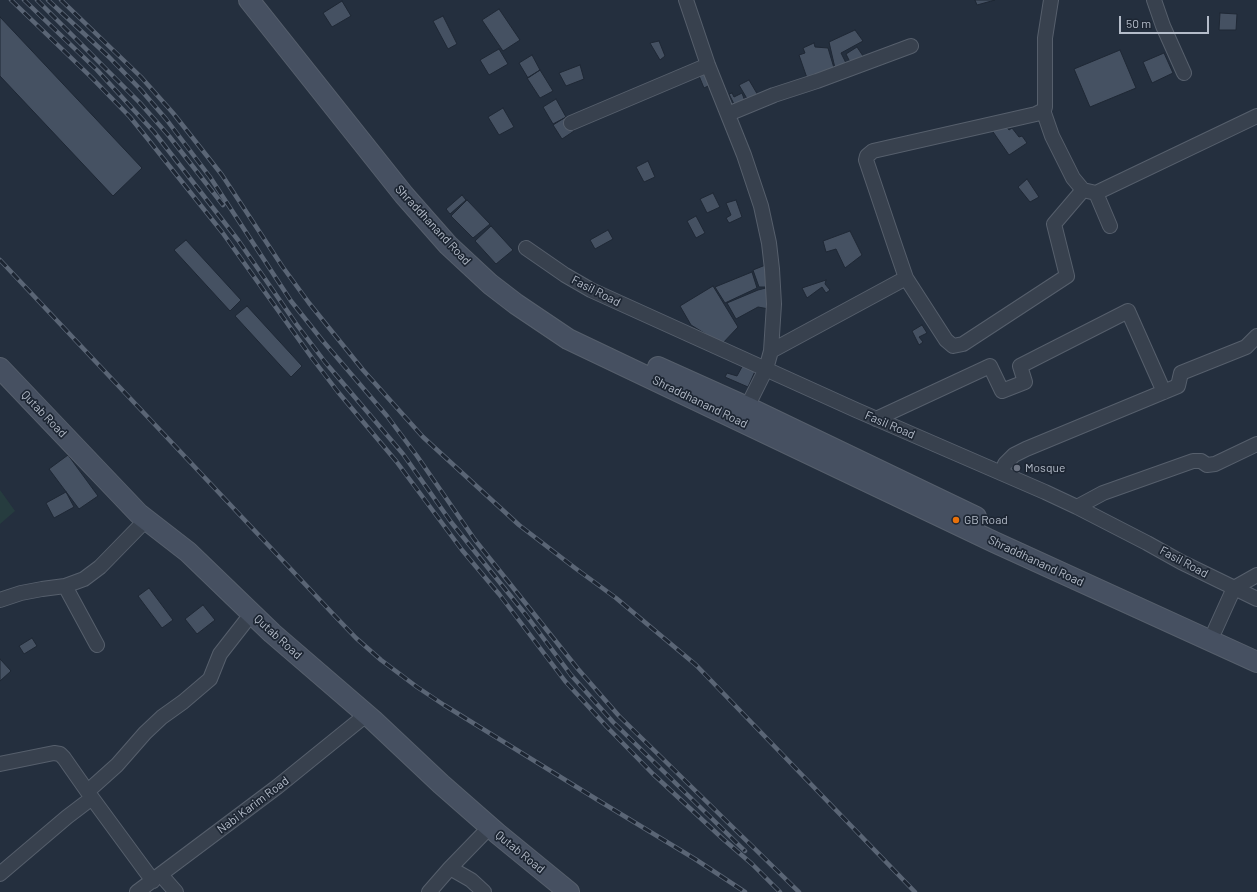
<!DOCTYPE html>
<style>
body{margin:0}
#map{position:relative;width:1257px;height:892px;overflow:hidden;background:#242f3e;font-family:Barlow,sans-serif}
canvas{display:block}
.scale{position:absolute;left:1119px;top:16px;width:90px;height:18px;box-sizing:border-box;border:2px solid #b4bcc9;border-top:0;padding-left:5px;font-size:12px;line-height:14px;white-space:nowrap;color:#b4bcc9;-webkit-text-stroke:3px #1d2633;paint-order:stroke}
</style>
<div id="map">
<canvas width="1257" height="892"></canvas>
<div class="scale">50 m</div>
</div>
<script>
const c = document.querySelector('canvas').getContext('2d');
c.lineJoin = 'round';
function fillPath(path, color) { c.fillStyle = color; c.fill(path, 'evenodd'); }
const toPath = rows => new Path2D(rows.map(r => 'M' + r).join(''));
function strokePath(path, color, width, dash) { c.strokeStyle = color; c.lineWidth = width; c.lineCap = dash ? 'butt' : 'round'; c.setLineDash(dash || []); c.stroke(path); }
function label(font, color, halo, rows, align = 'center') {
  c.font = font + ' Barlow,sans-serif'; c.lineWidth = 3.5; c.setLineDash([]); c.textBaseline = 'middle'; c.strokeStyle = halo; c.fillStyle = color; for (const [text, x, y, turn = 0] of rows) {
    c.save(); c.translate(x, y); c.rotate((+turn || 0) * Math.PI / 180); c.textAlign = isNaN(turn) ? turn : align; if (halo) c.strokeText(text, 0, 0); c.fillText(text, 0, 0); c.restore();
  }
}
const green = toPath([
 [0,490,15,511,0,524]
]);
const building = toPath([
 [975,0,995,0,977,5,975,0],
 [342,1,351,16,332,27,323,13,342,1],
 [499,9,520,40,503,51,482,20,499,9],
 [1220,13,1237,14,1236,30,1219,30,1220,13],
 [443,16,457,44,448,49,433,21,443,16],
 [0,17,142,168,113,196,0,76,0,17],
 [855,30,863,41,841,53,846,63,835,68,829,42,855,30],
 [659,41,665,56,660,60,650,43,659,41],
 [814,43,815,47,828,48,834,68,807,78,799,55,805,53,803,48,814,43],
 [857,47,863,56,850,62,846,54,857,47],
 [499,49,508,64,489,75,480,60,499,49],
 [1120,50,1136,88,1090,107,1074,69,1120,50],
 [1164,53,1173,73,1152,83,1143,62,1164,53],
 [532,55,540,70,528,78,519,63,532,55],
 [580,65,584,79,566,86,559,73,580,65],
 [708,66,714,83,704,88,697,71,708,66],
 [540,70,553,91,540,98,527,78,540,70],
 [749,80,759,97,749,102,739,85,749,80],
 [732,93,734,97,742,93,746,104,736,108,729,94,732,93],
 [556,99,566,117,553,124,543,107,556,99],
 [503,108,514,127,499,135,488,117,503,108],
 [566,117,574,131,562,139,553,125,566,117],
 [1003,122,1009,130,1012,128,1019,137,1022,136,1027,143,1009,155,989,126,1003,122],
 [648,161,655,177,644,182,636,167,648,161],
 [1027,179,1039,197,1030,202,1018,187,1027,179],
 [713,193,720,207,707,213,700,199,713,193],
 [462,195,466,200,450,214,446,209,462,195],
 [467,200,490,224,473,238,451,216,467,200],
 [736,200,742,217,729,223,726,218,731,215,726,203,736,200],
 [696,216,705,233,696,238,687,221,696,216],
 [491,226,513,250,496,264,475,241,491,226],
 [608,230,613,239,595,249,590,240,608,230],
 [850,231,862,255,845,268,836,249,826,252,823,241,850,231],
 [186,240,241,300,230,311,174,250,186,240],
 [768,264,769,287,759,287,753,270,768,264],
 [752,272,757,288,725,303,715,287,752,272],
 [826,280,825,284,830,290,826,293,822,287,807,298,802,288,826,280],
 [713,286,738,327,722,344,691,325,680,306,713,286],
 [770,287,769,309,758,307,736,319,727,303,758,290,770,287],
 [247,306,302,366,291,377,235,316,247,306],
 [922,325,927,333,919,337,923,342,919,345,912,331,922,325],
 [743,365,756,369,748,387,725,377,727,373,737,376,743,365],
 [68,455,98,496,79,509,49,469,68,455],
 [66,492,74,507,54,518,46,503,66,492],
 [149,588,173,620,162,628,138,596,149,588],
 [203,605,215,620,197,634,185,619,203,605],
 [32,638,37,646,24,654,19,646,32,638],
 [0,659,11,671,0,681,0,659]
]);
const street = toPath([
 [686,0,708,65,744,155,761,206,769,243,772,269,774,304,771,351,766,369,743,415],
 [1051,0,1045,38,1045,107,1044,110,1036,114,873,151,867,156,866,160,895,246,906,278,946,340,953,346,963,344,1067,276,1054,224,1083,190],
 [1154,0,1163,26,1184,73],
 [1043,110,1052,136,1073,178,1083,190,1096,193,1257,116],
 [728,114,774,95,817,81,911,46],
 [571,123,708,65],
 [1096,193,1110,226],
 [526,248,565,275,591,290,856,410,1045,492,1077,507,1147,543,1181,562,1257,599],
 [771,351,906,278],
 [876,419,990,366,1002,391,1025,382,1020,366,1128,311,1164,392],
 [1001,473,1005,464,1014,455,1026,449,1178,386,1181,373,1246,347,1257,336],
 [1077,507,1103,493,1193,461,1201,461,1207,465,1215,464,1257,444],
 [65,586,97,645],
 [0,600,21,593,42,589,65,586,84,579,100,567,140,526],
 [1215,630,1234,588,1257,575],
 [0,764,54,753,60,754,64,758,92,798,153,881],
 [88,791,117,765,145,733,162,717,183,702,210,679,220,654,245,622],
 [450,868,471,880,484,892],
 [0,874,67,817,92,798],
 [161,875,176,892],
 [137,892,277,787,366,715],
 [429,892,450,868,482,835]
]);
const secondary = toPath([
 [249,0,404,195,448,245,490,284,516,304,568,339,994,542,1257,662],
 [658,367,747,407,976,517],
 [0,368,139,514,188,552,272,633,373,720,441,784,498,834,569,892]
]);
const rail = toPath([
 [11,0,91,77,130,117,147,138,222,232,312,358,338,392,396,461,462,550,499,594,565,681,607,727,653,774,723,839,752,864,780,892],
 [24,0,97,70,154,132,238,240,297,325,325,362,403,454,451,522,526,615,571,675,613,722,745,851],
 [37,0,140,103,169,136,223,205],
 [48,0,109,57,141,90,166,119,210,177,291,301,322,340,387,416,417,456,475,540,578,669,619,716,799,892],
 [61,0,141,77,173,113,222,175,282,266,309,303,363,370,423,437,519,525,575,568,616,598,696,665,915,892],
 [0,260,334,615,356,638,381,660,417,687,444,705,601,802,695,859,745,892]
]);
const markers = [
 [1017,468,4,"#6b7280"],
 [956,520,4,"#e8710a"]
];
const streetNames = [
 ["Shraddhanand Road",433,225,47],
 ["Fasil Road",596,291,27],
 ["Shraddhanand Road",700,402,26],
 ["Qutab Road",44,414,46],
 ["Fasil Road",890,425,23],
 ["Shraddhanand Road",1036,561,25],
 ["Fasil Road",1184,562,28],
 ["Qutab Road",278,637,42],
 ["Nabi Karim Road",253,805,-37],
 ["Qutab Road",520,852,39]
];
const poiNames = [
 ["Mosque",1025,468],
 ["GB Road",964,520]
];
fillPath(green, '#263c3f');
fillPath(building, '#455162');
strokePath(building, '#1f2835', 1);
strokePath(street, '#565f6c', 16);
strokePath(secondary, '#565f6c', 22);
strokePath(street, '#38414e', 14);
strokePath(secondary, '#465061', 20);
strokePath(rail, '#5a6575', 4.5);
strokePath(rail, '#1d2633', 3, [9]);
for (const [x, y, r, color] of markers) { const dot = new Path2D(); dot.arc(x, y, r, 0, 2 * Math.PI); c.fillStyle = color; c.fill(dot); strokePath(dot, '#1d2633', 1.5); }
label('12px', '#b4bcc9', '#1d2633', streetNames);
label('12px', '#b4bcc9', '#1d2633', poiNames, 'left');
</script>
